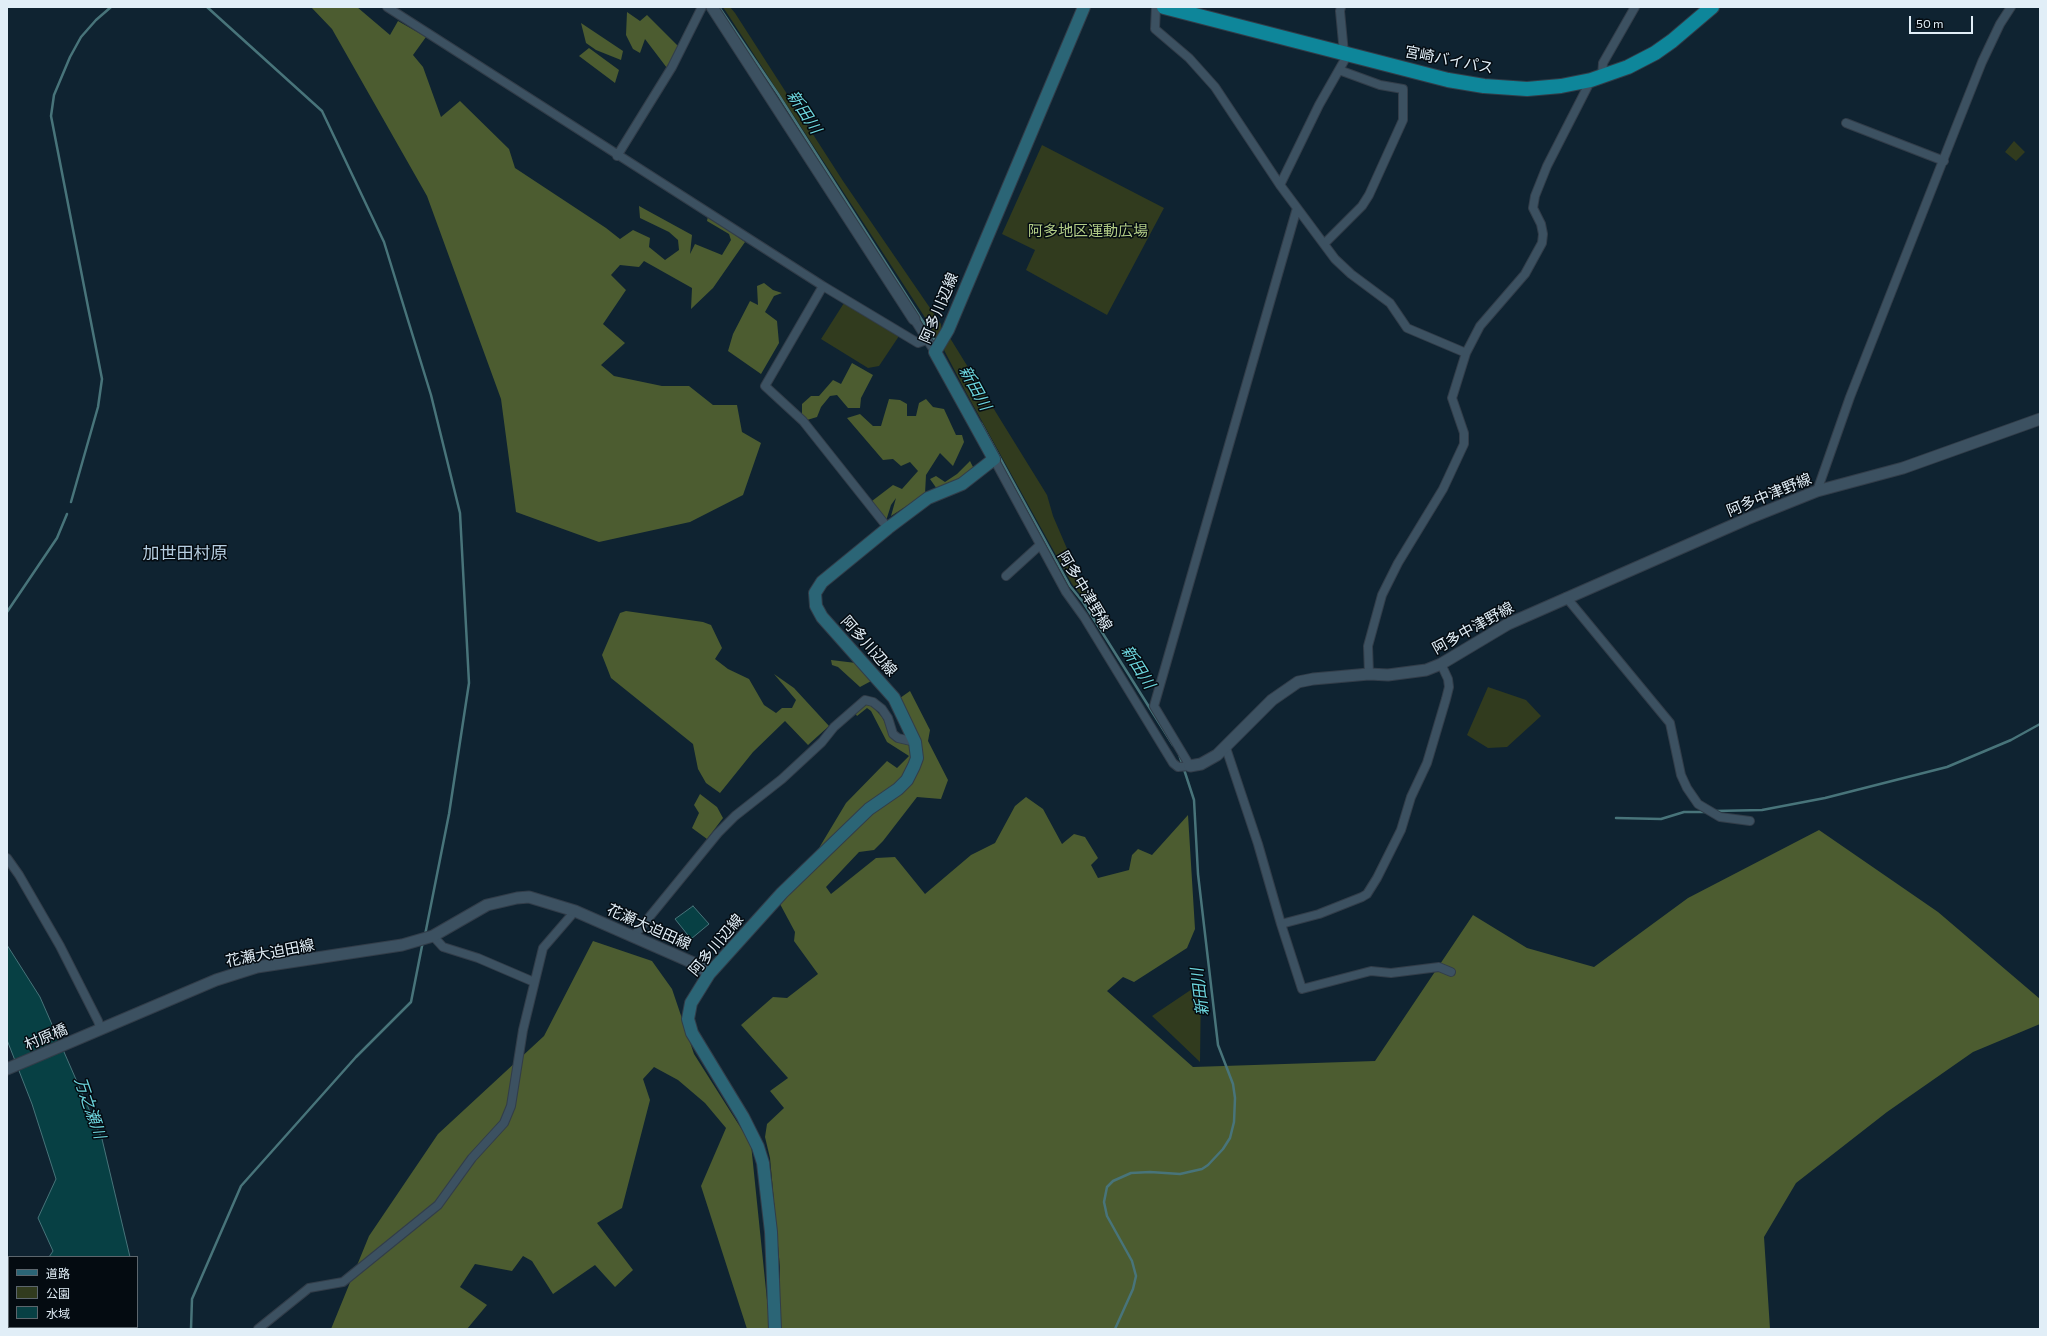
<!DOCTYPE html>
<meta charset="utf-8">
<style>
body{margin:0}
#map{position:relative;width:2047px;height:1336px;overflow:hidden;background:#0f2331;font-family:Commissioner,"Noto Sans JP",sans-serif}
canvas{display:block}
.frame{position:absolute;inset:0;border:8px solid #e1eef7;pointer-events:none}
.legend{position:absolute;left:8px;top:1256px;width:130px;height:72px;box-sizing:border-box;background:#040b11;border:1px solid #5c666d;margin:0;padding:5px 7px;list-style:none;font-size:12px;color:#e1eef7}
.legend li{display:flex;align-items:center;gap:8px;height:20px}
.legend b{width:20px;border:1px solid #5c666d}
.scale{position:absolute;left:1909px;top:16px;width:64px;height:18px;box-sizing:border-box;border:2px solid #e1eef7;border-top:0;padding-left:5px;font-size:12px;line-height:14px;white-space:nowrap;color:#e1eef7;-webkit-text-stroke:3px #040b11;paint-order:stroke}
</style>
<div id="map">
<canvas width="2047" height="1336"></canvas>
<div class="frame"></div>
<ul class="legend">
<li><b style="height:5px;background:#2b6576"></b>道路</li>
<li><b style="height:11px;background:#313b1e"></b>公園</li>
<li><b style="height:11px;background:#074044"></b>水域</li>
</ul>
<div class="scale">50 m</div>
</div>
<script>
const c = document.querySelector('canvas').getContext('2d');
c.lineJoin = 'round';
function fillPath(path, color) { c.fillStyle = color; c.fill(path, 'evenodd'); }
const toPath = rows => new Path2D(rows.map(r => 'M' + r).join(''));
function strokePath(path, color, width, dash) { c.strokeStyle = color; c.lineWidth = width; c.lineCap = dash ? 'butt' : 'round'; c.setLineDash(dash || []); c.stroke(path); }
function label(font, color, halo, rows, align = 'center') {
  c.font = font + ' Commissioner,"Noto Sans JP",sans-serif'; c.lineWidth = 3; c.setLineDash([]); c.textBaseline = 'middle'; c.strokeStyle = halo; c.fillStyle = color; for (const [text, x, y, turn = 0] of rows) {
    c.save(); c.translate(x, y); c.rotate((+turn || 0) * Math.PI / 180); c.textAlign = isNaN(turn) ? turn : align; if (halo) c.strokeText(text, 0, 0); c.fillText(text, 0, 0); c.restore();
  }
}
const green = toPath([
 [723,7,730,7,735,13,843,181,941,324,942,332,937,340,924,316],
 [2014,141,2025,152,2016,161,2005,152],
 [1042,145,1164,208,1107,315,1026,270,1035,250,1002,234],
 [844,303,899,336,879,366,868,368,821,339],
 [950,338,1047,495,1053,516,1092,607,1089,608,1085,600,1072,584,968,396,944,350],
 [1488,687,1526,700,1541,716,1507,747,1488,748,1467,735],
 [1201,983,1200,1062,1152,1016]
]);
const forest = toPath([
 [311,7,357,7,390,35,398,21,426,37,413,55,423,67,441,117,460,101,509,149,515,168,606,228,620,239,633,230,650,238,649,247,665,260,679,250,678,240,669,232,640,218,639,206,692,235,690,254,695,244,722,255,731,240,729,234,707,221,708,216,745,242,713,288,691,309,692,288,644,261,639,267,620,265,611,275,626,290,603,324,625,343,601,365,614,376,662,386,689,386,713,405,737,405,742,432,761,443,743,495,690,522,599,542,516,512,501,399,427,196,332,29],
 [627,12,640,21,647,15,678,46,667,68,645,39,640,53,633,49,626,35],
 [581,23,623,51,621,60,596,50,586,43],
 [589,48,619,70,615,83,579,56],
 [764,283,773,290,782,293,774,296,765,312,777,321,779,343,761,374,728,351,733,334,750,301,758,305,757,286],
 [852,363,873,375,861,398,860,408,848,408,837,395,830,396,821,407,817,417,807,420,802,415,802,404,811,396,819,396,833,380,841,384],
 [889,399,900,400,907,404,907,416,916,416,919,403,926,399,933,407,944,409,956,435,962,435,964,442,953,466,940,453,926,475,925,494,891,516,896,498,891,505,886,521,872,501,893,485,902,489,918,471,910,462,901,466,893,459,883,460,847,418,860,414,873,426,881,426],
 [970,461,975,471,960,482,937,489,930,479,936,476,945,482,957,474],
 [626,611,703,622,711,625,722,648,715,659,728,669,749,679,764,705,776,713,782,708,792,708,796,700,774,674,794,688,829,726,808,745,785,721,753,752,720,793,706,783,698,769,693,744,611,678,602,655,620,613],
 [831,660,856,663,873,680,860,687,838,667,832,665],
 [910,691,930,730,928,741,948,780,941,799,917,797,883,841,874,850,859,852,826,887,831,894,876,858,895,857,925,894,971,855,995,843,1015,806,1026,797,1043,809,1062,844,1074,834,1085,837,1098,858,1091,865,1098,878,1129,870,1132,855,1138,849,1152,855,1188,815,1195,929,1187,948,1134,982,1123,977,1107,991,1193,1067,1375,1061,1473,915,1527,948,1594,967,1688,898,1819,830,1938,912,2040,999,2040,1024,1973,1052,1887,1112,1796,1183,1764,1237,1770,1329,780,1329,780,1268,770,1158,765,1137,767,1124,784,1108,770,1091,788,1078,741,1025,773,997,787,998,818,974,794,941,795,932,780,904,819,848,846,803,887,761,897,768,909,756,887,742,871,711,867,708,857,716,855,713,866,703,871,705,882,717,895,741,912,746,900,698],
 [700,794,717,807,723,818,707,839,692,828,699,813,694,805],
 [593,941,652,961,672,989,694,1054,751,1144,770,1329,747,1329,701,1186,726,1128,705,1103,678,1080,654,1067,643,1079,650,1100,622,1208,597,1223,633,1270,615,1287,595,1265,553,1294,532,1261,523,1256,512,1271,475,1264,460,1287,487,1305,467,1329,331,1329,369,1236,438,1134,544,1036]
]);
const water = toPath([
 [693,906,709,924,691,939,675,919,693,906],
 [7,945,40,997,102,1139,130,1257,49,1257,53,1251,38,1218,56,1179,32,1104,7,1040,7,945],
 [20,1327,126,1327,126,1329,19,1329,20,1327]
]);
const stream = toPath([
 [207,7,322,111,384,242,431,395,460,513,469,683,449,814,425,935],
 [719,7,778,94,936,342],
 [981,423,1070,586,1083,602,1173,745],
 [71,502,98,407,102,379,51,116,54,95,70,57,81,37,96,20,111,7],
 [7,612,57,538,67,514],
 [1715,811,1762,810,1825,798,1947,767,2011,740,2040,724],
 [1616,818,1661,819,1684,812,1706,812],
 [191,1329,192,1299,241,1186,356,1057,411,1002,423,941],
 [1115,1329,1133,1289,1136,1276,1132,1261,1107,1216,1104,1202,1107,1187,1113,1181,1131,1173,1150,1172,1180,1174,1202,1169,1208,1165,1223,1149,1230,1138,1234,1122,1235,1098,1233,1084,1218,1045,1198,874,1194,800,1179,754]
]);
const minor = toPath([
 [387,7,823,286,918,343,927,340],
 [1156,7,1155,29,1189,58,1215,87,1280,185,1335,259,1351,274,1390,303,1407,328,1466,353],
 [1341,7,1340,11,1344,53],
 [1602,76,1603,63,1635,7],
 [1846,123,1944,161],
 [617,156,672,67,702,7],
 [1280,185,1319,105,1348,54],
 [1324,244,1362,206,1369,195,1403,120,1403,89,1380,85,1339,70],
 [823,286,765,386,803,421,888,528],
 [914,319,935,352],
 [994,459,1066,592,1084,617,1173,763,1178,767,1190,766,1154,706,1297,208],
 [1817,491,1850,397,1955,130,1982,62,2000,24,2011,7],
 [1006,576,1040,545],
 [1566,597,1670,723,1681,775,1687,788,1698,804,1720,817,1750,821],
 [1369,674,1368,646,1382,595,1398,563,1443,489,1464,444,1464,433,1452,398,1466,353,1480,326,1525,274,1542,243,1543,234,1541,224,1533,208,1535,196,1547,166,1591,80],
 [1226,748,1258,844,1281,924,1302,989,1371,971,1391,973,1439,967,1451,972],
 [7,858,19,875,60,946,98,1021,101,1030],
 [1281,924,1319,914,1362,897,1367,894,1377,878,1401,830,1411,797,1427,763,1446,699,1449,687,1448,679,1441,664],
 [433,936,443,947,478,958,534,982],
 [633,937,718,833,735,816,782,779,822,742,834,727,865,700,873,702,882,709,888,718,893,734,898,738,915,742],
 [258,1329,309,1288,343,1282,438,1205,472,1158,504,1123,511,1106,523,1030,543,948,575,911]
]);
const tertiary = toPath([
 [712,7,914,319],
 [1190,766,1201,764,1217,755,1272,700,1298,682,1313,679,1369,674,1388,675,1426,670,1441,664,1508,624,1747,519,1817,491,1903,468,2040,419],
 [7,1069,216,980,257,967,402,945,433,936,487,905,517,898,529,897,575,911,698,965,709,974]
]);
const secondary = toPath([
 [775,1329,771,1232,763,1163,758,1147,743,1117,692,1033,688,1019,691,1003,709,974,782,893,869,809,898,789,907,780,914,766,917,758,915,742,894,698,822,617,816,606,815,593,822,582,888,528,928,498,962,484,994,459,935,352,948,330,1084,7]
]);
const trunk = toPath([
 [1164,7,1448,80,1484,86,1527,89,1561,86,1591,80,1628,67,1655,53,1672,41,1712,7]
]);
const streetNames = [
 ["宮崎バイパス",1449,60,11],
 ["阿多川辺線",939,308,-67],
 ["阿多中津野線",1769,495,-22],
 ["阿多中津野線",1085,591,59],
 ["阿多中津野線",1473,628,-29],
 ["阿多川辺線",869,646,48],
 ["花瀬大迫田線",649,927,24],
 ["阿多川辺線",716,945,-50],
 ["花瀬大迫田線",270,953,-11],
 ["村原橋",46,1037,-23]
];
const parkNames = [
 ["阿多地区運動広場",1088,231]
];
const waterNames = [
 ["新田川",804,112,57],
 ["新田川",975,388,61],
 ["新田川",1138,667,58],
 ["新田川",1200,992,-97],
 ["万之瀬川",90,1108,71]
];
const quarterNames = [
 ["加世田村原",185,553]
];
fillPath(green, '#313b1e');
fillPath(forest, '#4c5c30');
fillPath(water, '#074044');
strokePath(water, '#48747a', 1);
strokePath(stream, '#48747a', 2.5);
strokePath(minor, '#323d49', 10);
strokePath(tertiary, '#323d49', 13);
strokePath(secondary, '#323d49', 14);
strokePath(trunk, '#323d49', 16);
strokePath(minor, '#3c5161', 8);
strokePath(tertiary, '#3c5161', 11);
strokePath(secondary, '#2b6576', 12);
strokePath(trunk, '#0e869a', 14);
label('15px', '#e1eef7', '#040b11', streetNames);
label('15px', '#b2cc86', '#040b11', parkNames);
label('italic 16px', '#6dd6de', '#040b11', waterNames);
label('17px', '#b6cee1', '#040b11', quarterNames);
</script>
